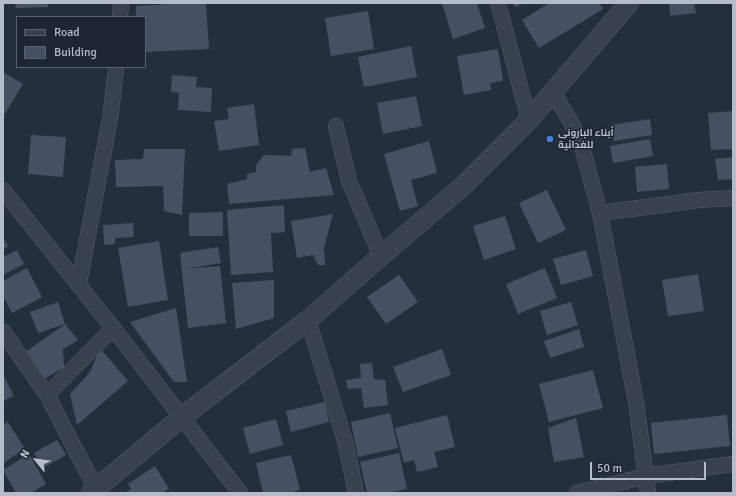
<!DOCTYPE html>
<meta charset="utf-8">
<style>
body{margin:0}
#map{position:relative;width:736px;height:496px;overflow:hidden;background:#242f3e;font-family:Signika,sans-serif}
canvas{display:block}
.frame{position:absolute;inset:0;border:4px solid #b4bcc9;pointer-events:none}
.legend{position:absolute;left:16px;top:16px;width:130px;height:52px;box-sizing:border-box;background:#1d2633;border:1px solid #59626f;margin:0;padding:5px 7px;list-style:none;font-size:12px;color:#b4bcc9}
.legend li{display:flex;align-items:center;gap:8px;height:20px}
.legend b{width:20px;border:1px solid #59626f}
.north{position:absolute;left:16px;top:440px;width:40px;height:40px;-webkit-text-stroke:3px #1d2633;paint-order:stroke;rotate:299deg;font-size:11px;font-weight:700;line-height:16px;text-align:center;color:#b4bcc9}
.north::after{content:'';display:block;margin:auto;width:14px;height:18px;background:#b4bcc9;clip-path:polygon(50% 0,100% 100%,50% 72%,0 100%)}
.scale{position:absolute;left:590px;top:462px;width:116px;height:18px;box-sizing:border-box;border:2px solid #b4bcc9;border-top:0;padding-left:5px;font-size:12px;line-height:14px;white-space:nowrap;color:#b4bcc9;-webkit-text-stroke:3px #1d2633;paint-order:stroke}
</style>
<div id="map">
<canvas width="736" height="496"></canvas>
<div class="frame"></div>
<ul class="legend">
<li><b style="height:5px;background:#38414e"></b>Road</li>
<li><b style="height:11px;background:#455162"></b>Building</li>
</ul>
<div class="north">N</div>
<div class="scale">50 m</div>
</div>
<script>
const c = document.querySelector('canvas').getContext('2d');
c.lineJoin = 'round';
function fillPath(path, color) { c.fillStyle = color; c.fill(path, 'evenodd'); }
const toPath = rows => new Path2D(rows.map(r => 'M' + r).join(''));
function strokePath(path, color, width, dash) { c.strokeStyle = color; c.lineWidth = width; c.lineCap = dash ? 'butt' : 'round'; c.setLineDash(dash || []); c.stroke(path); }
function label(font, color, halo, rows, align = 'center') {
  c.font = font + ' Signika,Cairo,sans-serif'; c.lineWidth = 3; c.setLineDash([]); c.textBaseline = 'middle'; c.strokeStyle = halo; c.fillStyle = color; for (const [text, x, y, turn = 0] of rows) {
    c.save(); c.translate(x, y); c.rotate((+turn || 0) * Math.PI / 180); c.textAlign = isNaN(turn) ? turn : align; if (halo) c.strokeText(text, 0, 0); c.fillText(text, 0, 0); c.restore();
  }
}
const building = toPath([
 [15,3,48,3,48,7,16,8],
 [189,3,206,3,209,49,145,52,145,17,136,17,136,6],
 [442,3,477,3,485,28,453,39],
 [513,3,525,3,515,7],
 [549,3,599,3,603,9,539,48,522,20],
 [669,3,694,3,696,13,670,16],
 [368,11,374,49,331,56,325,18],
 [411,46,417,77,364,87,358,57],
 [498,49,503,81,490,83,491,90,464,95,457,56],
 [3,72,23,84,3,117],
 [172,75,197,77,196,87,212,88,211,112,178,110,179,93,171,92],
 [416,96,422,126,383,134,377,103],
 [254,104,259,145,219,151,214,121,229,119,227,108],
 [733,111,733,149,711,150,708,113],
 [650,119,652,135,614,141,611,125],
 [31,135,66,137,63,177,28,174],
 [650,139,653,156,613,163,610,146],
 [429,141,437,173,411,180,418,206,400,211,384,154],
 [305,148,310,172,326,168,334,195,229,204,227,184,247,179,247,174,256,172,256,165,264,155,291,156,292,149],
 [144,149,185,149,182,215,164,211,163,186,116,187,115,160,143,159],
 [733,157,733,179,718,180,715,159],
 [667,164,669,189,637,192,635,167],
 [547,190,566,230,538,243,519,203],
 [284,205,285,232,271,233,273,272,231,275,227,210],
 [223,212,223,236,189,236,189,213],
 [333,214,324,248,325,265,318,265,313,255,297,258,291,221],
 [505,216,516,249,484,260,473,226],
 [133,223,134,237,115,238,115,244,104,245,103,225],
 [3,238,8,246,3,249],
 [159,241,168,300,128,307,118,248],
 [218,247,221,263,185,269,220,266,226,323,188,328,180,253],
 [17,250,24,264,3,275,3,257],
 [586,250,593,276,561,285,553,259],
 [27,268,42,297,12,313,3,296,3,281],
 [545,268,557,298,518,314,506,284],
 [698,274,704,311,668,316,662,280],
 [399,275,418,302,386,324,367,297],
 [274,280,274,318,236,329,232,283],
 [58,302,65,324,78,340,63,349,64,367,44,379,27,351,65,324,38,333,30,312],
 [571,302,578,325,547,335,540,311],
 [176,308,187,382,174,382,130,322],
 [579,329,584,347,550,358,544,341],
 [100,348,128,381,77,425,70,394,90,372],
 [442,349,451,375,403,392,393,367],
 [372,363,374,379,385,380,388,405,364,408,361,388,348,389,346,380,361,378,360,364],
 [593,370,603,408,549,422,539,384],
 [3,374,14,396,3,401],
 [325,402,329,422,291,432,286,411],
 [390,413,398,448,358,457,351,422],
 [447,415,455,447,434,452,438,467,417,472,414,460,404,463,395,428],
 [727,415,730,446,654,454,651,423],
 [576,418,584,457,554,462,548,428],
 [276,419,283,445,250,454,243,428],
 [8,422,25,449,3,463,3,425],
 [57,440,66,455,43,468,34,453],
 [399,453,407,489,388,493,367,493,360,462],
 [29,454,46,484,31,493,16,493,3,470],
 [291,455,300,490,288,493,263,493,256,463],
 [155,466,169,489,162,493,124,493,131,489,128,484]
]);
const minor = toPath([
 [498,3,529,120],
 [120,17,121,3],
 [553,92,573,126,582,147,600,213,636,402,648,493],
 [336,126,349,181,381,256],
 [3,190,113,328,240,493],
 [600,213,699,200,733,198],
 [79,283,111,113,116,67],
 [308,320,345,441,356,493],
 [3,331,47,395,96,489],
 [47,395,113,328],
 [577,493,646,476,733,464]
]);
const tertiary = toPath([
 [91,493,182,417,308,320,381,256,464,185,529,120,629,3]
]);
const markers = [
 [550,139,4,"#3f7fe0"]
];
const poiNames = [
 ["أبناء البارونى",558,133],
 ["للغدائية",558,145]
];
fillPath(building, '#455162');
strokePath(minor, '#565f6c', 16);
strokePath(tertiary, '#565f6c', 20);
strokePath(minor, '#38414e', 15);
strokePath(tertiary, '#38414e', 19);
for (const [x, y, r, color] of markers) { const dot = new Path2D(); dot.arc(x, y, r, 0, 2 * Math.PI); c.fillStyle = color; c.fill(dot); strokePath(dot, '#1d2633', 1.5); }
label('bold 10px', '#b4bcc9', '#1d2633', poiNames, 'left');
</script>
